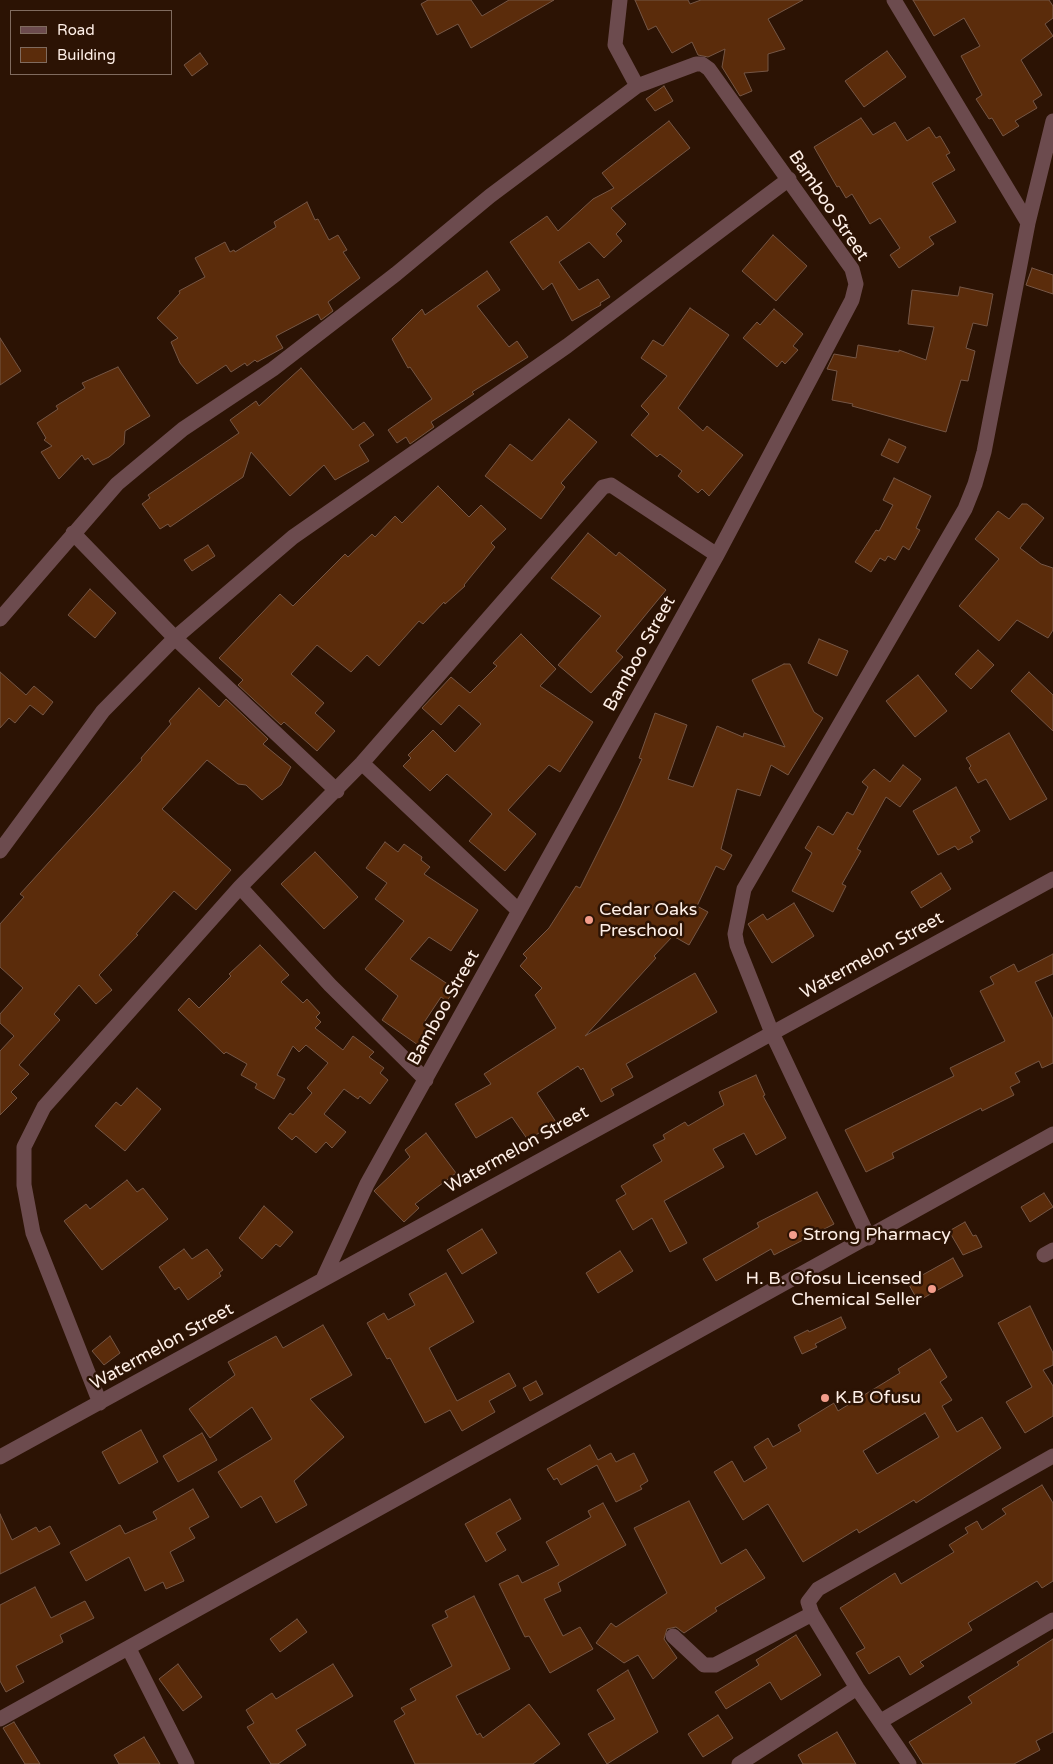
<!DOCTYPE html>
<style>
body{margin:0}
#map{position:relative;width:1053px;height:1764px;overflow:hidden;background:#2c1304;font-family:"Varela Round",sans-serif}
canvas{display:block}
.legend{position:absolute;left:10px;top:10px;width:162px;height:65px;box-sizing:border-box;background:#2c1304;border:1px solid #806b5f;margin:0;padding:6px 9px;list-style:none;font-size:15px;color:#feefe7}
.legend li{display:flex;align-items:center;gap:10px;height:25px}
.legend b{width:25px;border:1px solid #806b5f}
</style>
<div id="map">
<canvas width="1053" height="1764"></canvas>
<ul class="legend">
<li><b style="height:6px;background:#6c4b4e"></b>Road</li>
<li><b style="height:14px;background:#5b2c0b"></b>Building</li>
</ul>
</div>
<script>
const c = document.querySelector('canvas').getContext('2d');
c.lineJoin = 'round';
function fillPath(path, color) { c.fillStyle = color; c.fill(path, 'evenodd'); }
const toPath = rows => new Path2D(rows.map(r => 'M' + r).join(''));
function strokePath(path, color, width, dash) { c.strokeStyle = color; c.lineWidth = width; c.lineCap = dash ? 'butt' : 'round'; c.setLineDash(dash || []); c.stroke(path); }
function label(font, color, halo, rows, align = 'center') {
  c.font = font + ' "Varela Round",sans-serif'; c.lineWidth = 5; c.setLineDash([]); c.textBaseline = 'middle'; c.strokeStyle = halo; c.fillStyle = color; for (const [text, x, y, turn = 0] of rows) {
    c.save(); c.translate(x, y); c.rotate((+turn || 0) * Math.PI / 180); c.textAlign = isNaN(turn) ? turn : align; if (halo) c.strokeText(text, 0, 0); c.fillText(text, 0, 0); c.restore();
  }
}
const building = toPath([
 [428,0,471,0,482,16,509,0,554,0,471,48,458,24,437,35,421,4,428,0],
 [635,0,688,0,690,4,701,0,803,0,768,19,785,49,768,54,768,71,744,73,752,91,740,96,722,67,725,49,708,57,698,55,692,42,672,53,656,26,648,30,635,0],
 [913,0,1049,0,1053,6,1053,18,1045,24,1053,36,1021,60,1042,95,1033,101,1037,108,1015,121,1019,126,1003,136,992,118,989,119,976,99,982,95,961,56,980,46,964,18,934,36,913,0],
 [887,51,906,77,864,107,845,81,887,51],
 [200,53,208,64,192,76,184,65,200,53],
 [664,86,673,101,655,111,646,99,664,86],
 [861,118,873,135,895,122,907,141,929,127,936,138,940,136,950,153,946,155,955,170,932,183,956,222,929,237,934,244,899,268,890,255,900,248,880,218,870,224,852,194,846,198,839,186,837,187,814,147,861,118],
 [669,121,690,148,611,208,626,224,616,234,622,241,604,258,589,242,559,262,579,290,598,279,610,297,600,303,601,305,572,321,552,283,543,290,510,242,547,216,558,231,593,199,614,188,602,173,669,121],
 [307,202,315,220,318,219,329,240,338,235,347,250,343,252,360,278,328,302,333,311,321,320,318,314,276,336,283,348,257,362,255,360,247,366,245,363,231,372,226,365,197,384,180,363,171,342,178,338,157,318,180,293,179,291,205,277,195,258,225,242,230,252,234,250,235,252,276,227,274,222,307,202],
 [773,235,807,266,776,301,742,271,773,235],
 [1032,268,1053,275,1053,294,1026,285,1032,268],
 [487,271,500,290,477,306,509,347,517,341,528,357,472,392,474,394,431,422,434,427,410,444,406,437,397,443,388,430,432,399,410,367,408,368,392,339,422,309,425,315,487,271],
 [960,287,993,294,987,326,973,323,966,348,975,351,968,381,961,380,946,432,852,406,853,404,832,400,837,371,827,369,834,354,856,358,858,345,899,352,899,350,926,360,934,327,908,324,912,290,958,296,960,287],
 [690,308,729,335,678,408,703,431,707,426,743,455,709,496,702,489,698,493,678,476,682,471,660,454,657,457,631,435,649,414,641,406,667,376,641,358,653,340,663,346,690,308],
 [774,309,803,334,793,346,798,350,785,364,782,361,777,367,743,338,757,322,760,325,774,309],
 [0,338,21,371,0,385,0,338],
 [118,367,150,416,125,431,124,444,109,457,93,465,88,458,85,460,82,455,59,479,41,452,52,446,44,440,46,438,37,423,58,409,56,406,85,388,82,383,118,367],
 [301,368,353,430,364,422,374,435,359,445,369,461,335,480,324,465,290,496,251,452,243,477,170,527,168,524,160,529,142,504,150,498,148,495,239,433,230,420,256,401,259,406,301,368],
 [569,419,597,442,561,483,565,487,541,519,485,476,510,444,532,461,569,419],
 [889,439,906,447,898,463,881,455,889,439],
 [894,478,931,496,916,528,920,530,909,550,903,546,895,560,888,556,885,561,880,558,871,572,855,562,876,530,879,531,893,505,883,500,894,478],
 [438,486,469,517,481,505,506,529,491,543,495,547,464,585,465,586,445,604,444,602,423,624,419,621,379,666,367,655,351,672,317,645,291,674,324,703,315,713,335,731,317,751,284,722,281,725,238,685,243,680,219,658,280,594,293,606,345,554,348,557,372,534,375,537,395,516,402,523,438,486],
 [1022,504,1027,504,1044,518,1020,548,1041,564,1053,568,1053,630,1048,638,1017,620,999,641,959,606,999,559,975,539,998,511,1009,519,1022,504],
 [588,533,616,556,619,552,666,590,616,651,623,657,591,693,558,665,601,616,551,578,588,533],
 [208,545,215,556,192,571,184,560,208,545],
 [90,589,116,613,95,638,68,615,90,589],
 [521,634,556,669,540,686,593,722,560,772,549,765,508,810,536,834,505,871,469,841,492,814,447,774,430,791,403,766,411,758,408,755,433,730,455,752,481,724,459,705,441,725,422,708,451,677,470,693,497,666,493,663,521,634],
 [819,639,848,651,837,676,808,663,819,639],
 [978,650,994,665,971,689,955,674,978,650],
 [784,664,790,664,814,712,823,718,788,775,771,765,760,796,737,789,721,849,732,855,724,870,716,866,697,906,708,912,689,945,673,936,654,956,656,958,585,1036,695,973,717,1012,626,1064,633,1077,611,1089,614,1095,601,1102,583,1068,581,1070,578,1066,537,1093,556,1122,528,1140,512,1117,476,1138,455,1104,491,1084,484,1074,556,1028,535,995,542,988,520,966,527,958,523,954,549,928,576,886,580,888,620,808,642,759,639,758,655,713,687,725,668,779,693,787,717,726,743,737,744,733,785,747,752,680,784,664],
 [0,672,26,695,34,686,53,702,43,715,30,705,15,723,9,718,0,728,0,672],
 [1029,672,1053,695,1053,731,1011,691,1029,672],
 [918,675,947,711,915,737,886,701,918,675],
 [199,688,219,707,226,699,268,739,263,744,291,767,281,785,262,800,246,785,238,784,207,760,162,809,231,870,196,910,174,891,136,934,138,935,99,975,112,990,96,1004,79,985,54,1014,60,1020,19,1065,29,1074,11,1092,17,1098,0,1115,0,1051,14,1036,0,1023,0,1014,23,988,0,967,0,924,24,897,20,894,142,760,141,758,171,724,169,721,199,688],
 [1009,733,1047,799,1010,820,986,779,978,783,969,768,971,766,966,758,1009,733],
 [903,765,921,779,900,807,886,797,857,849,861,851,842,884,846,886,833,912,792,891,812,853,805,848,818,826,833,835,847,812,853,815,868,787,862,782,874,769,890,782,903,765],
 [956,787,980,831,970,837,973,842,958,850,955,846,938,855,913,811,956,787],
 [385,842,398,852,404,844,422,857,421,860,430,867,424,874,478,910,451,951,429,937,410,959,455,989,447,1001,441,997,423,1024,429,1028,418,1045,382,1020,398,996,365,969,404,921,375,899,387,883,366,868,385,842],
 [315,852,358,897,324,929,281,884,315,852],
 [941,873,951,889,921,908,911,892,941,873],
 [794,903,814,936,772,963,748,924,763,914,767,920,794,903],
 [260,945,289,975,281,982,303,1003,307,999,320,1013,316,1017,321,1022,315,1028,343,1050,353,1036,374,1052,369,1057,384,1068,380,1073,388,1080,370,1104,360,1096,358,1099,344,1089,324,1114,346,1132,332,1148,326,1142,316,1153,296,1136,292,1140,278,1128,290,1113,293,1115,312,1093,307,1088,328,1063,306,1045,299,1052,293,1046,277,1075,285,1079,274,1099,255,1088,257,1084,241,1075,247,1064,226,1052,224,1054,178,1010,189,998,199,1008,231,976,229,974,260,945],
 [1053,954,1053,974,1035,982,1053,1019,1053,1063,1042,1068,1039,1061,1015,1073,1020,1082,1010,1087,1014,1095,982,1111,981,1108,892,1153,894,1158,866,1172,845,1130,954,1076,950,1068,1005,1041,980,991,994,984,990,977,1014,964,1018,972,1053,954],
 [756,1075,765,1095,763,1096,786,1138,756,1155,744,1133,713,1149,724,1167,664,1201,687,1243,670,1252,652,1218,633,1230,616,1200,626,1194,621,1186,662,1161,653,1145,665,1139,663,1135,685,1122,688,1126,724,1105,719,1092,756,1075],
 [137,1088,161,1109,125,1151,95,1126,116,1102,121,1106,137,1088],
 [426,1133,456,1173,415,1204,419,1208,404,1222,374,1191,410,1157,405,1150,426,1133],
 [127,1180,137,1192,143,1188,168,1219,102,1270,64,1221,86,1204,90,1209,127,1180],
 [817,1192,834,1224,774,1255,771,1249,716,1281,703,1259,759,1227,757,1223,817,1192],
 [1044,1193,1053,1207,1030,1222,1021,1207,1044,1193],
 [264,1206,293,1232,280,1247,276,1244,262,1259,239,1238,264,1206],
 [965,1222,973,1236,976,1235,982,1247,963,1255,949,1231,965,1222],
 [482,1229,497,1253,462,1274,447,1250,482,1229],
 [184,1249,192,1259,207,1249,223,1270,219,1273,221,1276,188,1300,179,1287,175,1290,159,1267,184,1249],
 [620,1251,633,1271,598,1293,586,1273,620,1251],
 [953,1258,963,1276,918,1301,908,1283,953,1258],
 [446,1273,474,1322,429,1348,457,1401,509,1373,516,1386,489,1401,495,1412,462,1431,450,1410,425,1423,390,1358,387,1359,367,1323,384,1313,388,1320,415,1305,409,1294,446,1273],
 [1030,1306,1053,1353,1053,1365,1043,1370,1053,1386,1053,1416,1025,1433,1006,1402,1032,1387,998,1323,1030,1306],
 [841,1317,846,1328,815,1344,817,1347,802,1354,794,1337,808,1330,809,1332,841,1317],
 [323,1325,352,1375,310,1399,344,1437,294,1481,307,1505,276,1523,261,1496,241,1508,218,1472,272,1439,252,1407,210,1438,189,1409,235,1375,228,1362,276,1336,283,1348,323,1325],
 [110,1336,120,1353,104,1365,92,1351,110,1336],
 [930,1349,947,1377,940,1382,952,1400,942,1406,957,1432,982,1417,1001,1448,916,1503,914,1500,859,1533,857,1529,803,1562,768,1504,743,1520,714,1472,732,1461,744,1482,767,1468,754,1447,768,1438,773,1447,801,1431,798,1425,834,1403,838,1411,900,1373,898,1369,930,1349],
 [925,1413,939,1437,877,1474,863,1451,925,1413],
 [536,1381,543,1394,530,1401,523,1388,536,1381],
 [141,1430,158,1462,119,1484,102,1452,141,1430],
 [202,1433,217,1460,178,1482,163,1456,202,1433],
 [590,1445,598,1460,611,1453,616,1462,634,1453,648,1481,640,1486,642,1489,616,1502,597,1465,561,1485,557,1478,554,1480,547,1469,590,1445],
 [1042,1485,1053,1503,1053,1581,1042,1588,1037,1581,968,1623,972,1630,920,1662,924,1666,910,1675,899,1656,869,1674,856,1653,865,1648,840,1608,895,1573,901,1584,954,1552,949,1545,968,1533,965,1528,977,1521,982,1530,1006,1514,1002,1509,1042,1485],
 [193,1489,209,1517,189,1528,195,1538,170,1552,184,1581,166,1589,163,1582,145,1591,129,1557,86,1581,70,1552,120,1525,125,1534,157,1519,153,1512,193,1489],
 [510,1499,521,1519,496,1533,506,1550,486,1562,465,1524,510,1499],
 [689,1501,721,1564,746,1549,765,1578,715,1608,717,1611,684,1633,676,1627,667,1629,664,1639,677,1658,653,1679,638,1655,624,1663,596,1643,611,1623,616,1627,667,1593,634,1528,689,1501],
 [603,1503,626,1545,558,1583,561,1591,544,1599,563,1636,580,1627,593,1649,550,1673,529,1636,525,1637,499,1584,518,1575,522,1583,559,1565,546,1542,591,1517,588,1511,603,1503],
 [0,1514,12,1540,36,1527,39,1532,50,1526,60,1544,0,1574,0,1514],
 [35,1587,51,1618,85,1601,94,1618,60,1635,63,1642,16,1666,24,1682,6,1692,0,1681,0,1605,35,1587],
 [474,1596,510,1669,456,1696,477,1735,480,1733,483,1738,529,1704,560,1744,533,1764,415,1764,394,1721,405,1714,401,1708,416,1700,410,1689,452,1666,432,1625,448,1617,445,1611,474,1596],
 [297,1619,307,1632,280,1652,270,1639,297,1619],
 [796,1635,821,1675,781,1700,770,1682,726,1709,715,1692,759,1665,756,1660,796,1635],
 [1053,1639,1053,1732,1036,1741,1040,1750,1014,1764,923,1764,909,1742,972,1703,968,1697,1019,1665,1017,1662,1053,1639],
 [178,1664,202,1697,183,1711,159,1679,178,1664],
 [333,1664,353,1696,296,1730,306,1745,278,1764,271,1764,247,1727,254,1723,246,1710,272,1693,276,1699,333,1664],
 [628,1670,658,1732,607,1764,588,1734,615,1719,597,1690,628,1670],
 [718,1715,733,1738,703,1757,688,1734,718,1715],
 [14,1722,40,1764,25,1764,3,1728,14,1722],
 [837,1732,856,1764,803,1764,798,1755,837,1732],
 [144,1737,160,1764,119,1764,114,1755,144,1737]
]);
const minor = toPath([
 [620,0,615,45,637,86],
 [894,0,1028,223],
 [73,533,175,638,337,791],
 [0,619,117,484,183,429,273,369,396,274,490,196,637,86,696,64,702,64,709,69,852,269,856,284,852,300,717,555,367,1184,324,1277],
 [362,763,519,911],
 [0,851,103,711,175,638,293,537,567,346,789,179],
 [240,887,330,985,426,1080],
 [869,1238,772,1033,737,945,735,934,744,889,965,509,975,484,984,452,1028,223,1053,121],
 [1044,1255,1053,1250],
 [100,1403,33,1233,24,1185,24,1147,44,1107,240,887,362,763,603,487,611,485,717,555],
 [0,1457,1053,879],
 [673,1636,704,1665,715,1665,812,1614],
 [129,1649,187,1764],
 [0,1719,1053,1134],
 [881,1721,1053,1620],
 [739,1764,857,1688],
 [909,1764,857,1688,812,1614,808,1602,818,1589,1053,1456]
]);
const markers = [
 [589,920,5,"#f49d8b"],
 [793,1235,5,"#f49d8b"],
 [932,1289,5,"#f49d8b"],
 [825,1398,5,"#f49d8b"]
];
const streetNames = [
 ["Bamboo Street",828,206,56],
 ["Bamboo Street",640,654,-61],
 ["Watermelon Street",872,956,-29],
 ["Bamboo Street",444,1008,-61],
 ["Watermelon Street",517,1150,-29],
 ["Watermelon Street",162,1347,-29]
];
const poiNames = [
 ["Cedar Oaks",599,910],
 ["Preschool",599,931],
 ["Strong Pharmacy",803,1235],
 ["H. B. Ofosu Licensed",922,1279,"right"],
 ["Chemical Seller",922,1300,"right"],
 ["K.B Ofusu",835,1398]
];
fillPath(building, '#5b2c0b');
strokePath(building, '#755645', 1);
strokePath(minor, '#6c4b4e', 15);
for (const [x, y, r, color] of markers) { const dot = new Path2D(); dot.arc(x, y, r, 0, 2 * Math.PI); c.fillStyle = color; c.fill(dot); strokePath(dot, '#2c1304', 2); }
label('18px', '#feefe7', '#2c1304', streetNames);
label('18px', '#feefe7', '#2c1304', poiNames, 'left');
</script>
